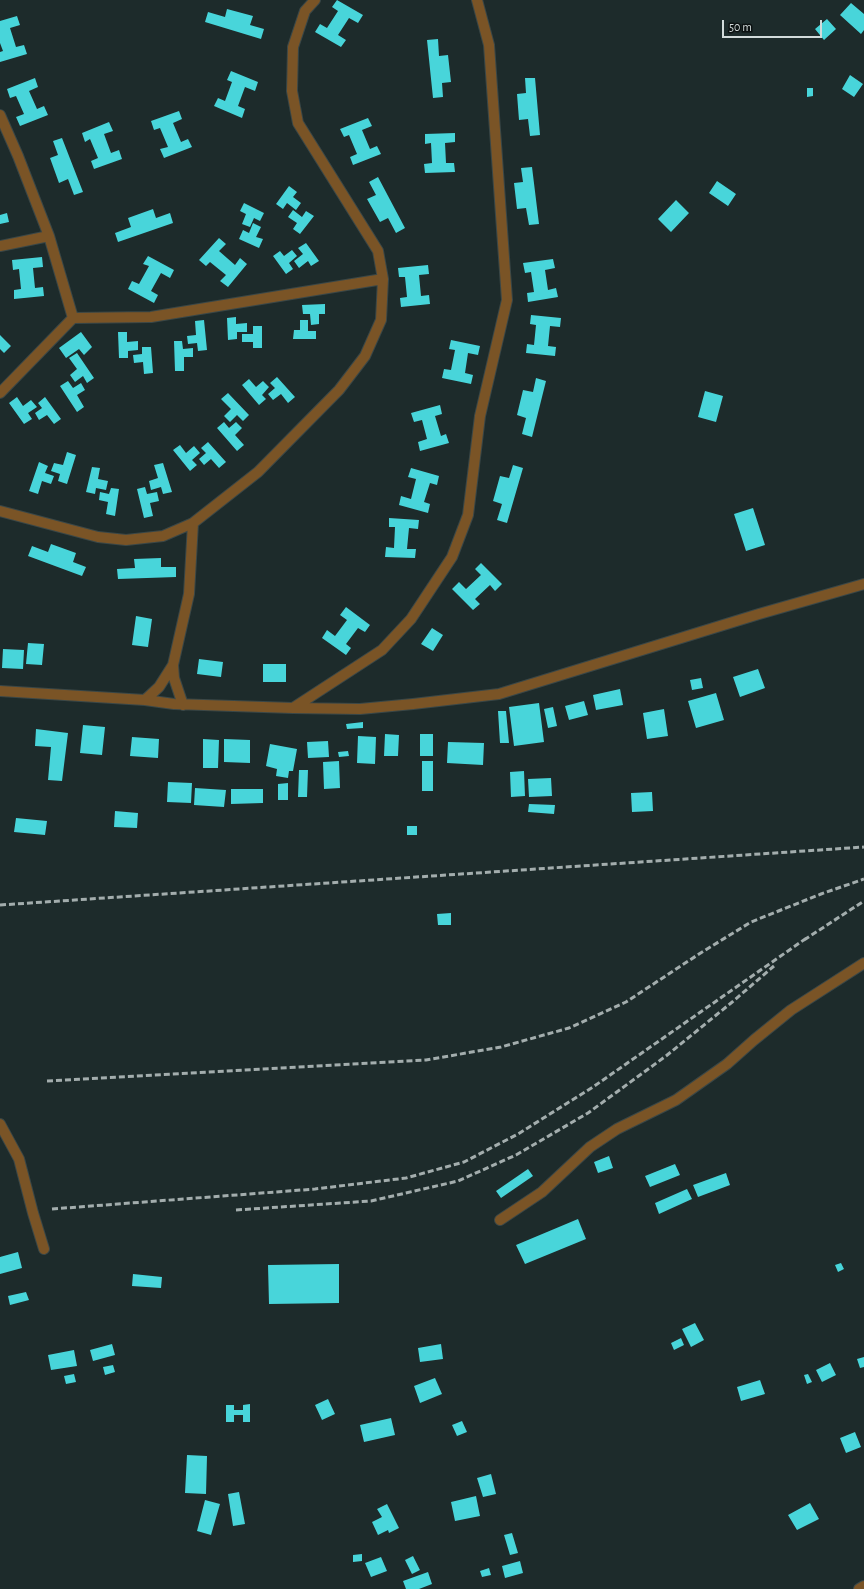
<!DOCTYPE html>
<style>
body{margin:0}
#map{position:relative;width:864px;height:1589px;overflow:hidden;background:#1d2b2b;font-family:"Alegreya Sans",sans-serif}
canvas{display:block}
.scale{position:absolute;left:722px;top:20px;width:100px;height:18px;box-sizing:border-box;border:2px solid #d2dbdb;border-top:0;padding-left:5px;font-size:12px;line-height:14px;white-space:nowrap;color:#d2dbdb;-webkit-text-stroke:3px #0c1212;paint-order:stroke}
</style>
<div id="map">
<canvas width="864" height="1589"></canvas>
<div class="scale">50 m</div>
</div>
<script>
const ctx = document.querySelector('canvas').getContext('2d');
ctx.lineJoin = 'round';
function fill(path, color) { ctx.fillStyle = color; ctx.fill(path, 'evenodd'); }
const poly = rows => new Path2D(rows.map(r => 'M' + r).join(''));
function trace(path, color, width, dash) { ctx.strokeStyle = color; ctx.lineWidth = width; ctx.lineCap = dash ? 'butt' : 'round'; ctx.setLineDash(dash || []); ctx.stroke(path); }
fill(poly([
 [337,0,363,15,358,23,349,18,338,35,346,40,341,47,315,32,320,24,327,28,338,11,332,7],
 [851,3,864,14,864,30,861,34,840,15],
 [227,9,253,16,250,25,264,29,261,39,205,22,208,12,225,17],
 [17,16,20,25,10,28,16,47,24,45,27,54,0,62,0,52,3,51,0,43,0,21],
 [827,19,836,29,824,40,815,29],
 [438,39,439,56,448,55,451,82,442,83,443,97,433,98,427,40],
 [231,71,258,82,255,91,245,87,238,106,245,109,242,118,214,106,218,98,225,101,232,82,227,80],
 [850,75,863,84,854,97,842,89],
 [35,78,38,87,29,91,37,109,44,106,48,115,20,126,16,117,24,114,16,96,10,98,7,89],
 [525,78,535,78,540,135,530,136,528,119,519,120,517,94,526,93],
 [807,88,813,88,813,96,807,97],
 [179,111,182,119,173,123,181,142,188,139,192,147,164,158,160,149,168,147,160,128,154,130,151,121],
 [368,118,372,126,362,130,370,149,377,146,381,154,353,165,350,157,357,154,349,135,344,137,340,129],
 [109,122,113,131,104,134,111,153,119,150,122,159,94,169,91,161,98,158,90,139,85,142,82,133],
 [455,133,455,142,445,143,446,163,454,163,455,172,425,173,424,164,432,163,431,143,425,144,425,134],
 [62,138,83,192,74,195,68,179,59,183,50,158,58,155,53,141],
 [532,167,539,224,529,225,526,208,517,209,514,183,523,182,521,168],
 [378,177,405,228,396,233,388,218,380,222,367,199,376,195,369,182],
 [717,181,736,194,728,206,709,193],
 [289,186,297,192,293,197,301,203,296,210,287,203,283,209,276,204],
 [676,200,689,213,671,232,658,219],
 [244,203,264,213,260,221,254,218,250,227,242,224,246,214,240,211],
 [153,209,156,218,170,213,173,223,118,242,115,233,131,227,128,218],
 [293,210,302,217,306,211,314,216,300,234,293,229,297,223,288,217],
 [7,213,9,222,0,224,0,215],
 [253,223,261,227,256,237,263,239,259,248,239,239,243,230,249,233],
 [219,238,226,244,219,251,235,265,240,258,247,264,228,287,220,281,226,275,210,262,206,266,199,260],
 [306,243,319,261,311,266,308,261,299,268,294,261,303,254,298,248],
 [292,250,297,256,289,263,293,269,286,274,273,256,280,251,284,256],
 [148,256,174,270,170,278,161,273,151,291,158,295,154,303,128,289,132,281,139,284,149,266,143,264],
 [42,257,43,267,33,268,35,288,43,287,44,296,14,299,14,290,21,289,19,269,13,270,12,260],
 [553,259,555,268,545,270,548,290,556,288,558,297,528,302,527,293,534,292,531,272,525,273,523,263],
 [428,265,429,274,419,275,421,296,429,295,430,304,401,307,400,298,407,297,405,277,399,277,398,268],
 [325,304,325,314,319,314,319,324,311,325,310,314,303,314,302,305],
 [531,315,561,318,560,327,550,326,548,346,556,347,555,356,526,353,527,344,534,345,536,325,530,324],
 [236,317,236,324,247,323,247,332,237,332,237,339,228,340,227,318],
 [204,320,207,350,198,351,197,343,188,344,187,336,196,335,195,321],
 [300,320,308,320,308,331,316,331,316,339,293,339,294,330,300,330],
 [253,326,262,326,262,348,253,348,253,342,242,342,242,334,253,334],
 [81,332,92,347,84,355,79,349,66,358,59,348],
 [118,332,127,332,127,342,138,341,138,350,128,351,128,358,119,358],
 [0,335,11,346,4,353,0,349],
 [451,340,480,346,478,355,468,353,465,373,473,375,471,384,442,378,444,369,451,370,455,350,449,349],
 [174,341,182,341,183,349,193,348,193,357,184,357,184,371,175,371],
 [142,347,151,347,153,373,144,374,143,362,134,363,133,355,142,354],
 [77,353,94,378,87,383,83,376,75,382,70,375,77,369,69,358],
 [277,377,295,397,288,403,281,394,273,400,268,394,275,388,270,383],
 [536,378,546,381,532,437,522,434,526,418,517,415,523,390,533,392],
 [249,379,256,387,263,381,269,387,262,395,266,399,259,405,242,385],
 [68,381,73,388,81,383,85,390,77,395,84,407,77,412,60,386],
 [705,391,723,396,716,422,698,417],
 [228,393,249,415,243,421,237,415,230,422,224,416,231,409,221,399],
 [17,397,23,406,31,400,37,407,28,413,32,419,24,424,9,403],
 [45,397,61,419,54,424,47,415,39,420,35,413,42,408,38,403],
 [440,405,442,414,435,416,441,436,446,434,449,443,420,451,418,442,427,439,422,420,414,422,411,413],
 [224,422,229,428,236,422,242,428,235,435,244,445,237,451,217,428],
 [208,442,226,462,219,468,211,459,204,465,199,459,206,453,201,448],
 [180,445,186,453,194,446,200,453,192,460,197,465,190,471,173,450],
 [67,452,76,455,67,484,58,481,60,474,51,471,54,463,63,465],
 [39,462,48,466,45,473,54,476,51,484,42,481,38,494,29,491],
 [163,463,172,492,163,494,161,487,151,490,149,481,158,478,154,465],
 [513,465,523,468,507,523,497,520,502,504,493,501,500,476,509,478],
 [92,467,100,468,98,479,108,481,106,490,96,488,95,494,86,492],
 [411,468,439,476,437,485,430,483,424,502,430,504,428,513,399,505,401,496,411,499,416,479,408,477],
 [145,487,147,494,157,492,159,501,150,503,153,516,144,518,137,489],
 [111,488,119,489,115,516,106,514,108,502,99,500,100,492,109,494],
 [753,508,765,545,746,551,734,514],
 [389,518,419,520,418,529,409,528,407,549,416,549,415,558,385,557,386,547,394,548,395,527,389,527],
 [51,544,76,553,73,562,86,567,82,576,28,556,32,546,48,552],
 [161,558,161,567,176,567,176,577,118,579,117,569,135,568,134,559],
 [481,563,502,584,495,591,490,585,475,599,480,604,473,610,452,589,459,582,466,589,481,575,475,569],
 [346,607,370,625,365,632,358,628,346,644,351,648,346,655,322,638,327,630,335,636,347,620,340,615],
 [136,616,152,619,148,647,132,645],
 [432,628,443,635,433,651,421,644],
 [28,643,44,644,42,665,26,664],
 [3,649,24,650,23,669,2,668],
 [199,659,223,662,221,677,197,674],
 [263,664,286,664,286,682,263,682],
 [758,669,765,688,740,697,733,677],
 [701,678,703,688,692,690,690,680],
 [620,689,623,705,596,710,593,695],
 [716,693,724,720,696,728,688,701],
 [584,701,588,715,569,720,565,706],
 [539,703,544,742,514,746,509,707],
 [553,707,557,726,548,728,544,709],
 [664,709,668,736,647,739,643,713],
 [498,711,506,711,509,743,500,743],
 [363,722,363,728,347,729,346,724],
 [83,725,105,727,102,755,80,753],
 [36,729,68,733,62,781,48,780,51,747,35,746],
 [385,734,399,735,398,756,384,756],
 [420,734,433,734,433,756,420,756],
 [358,736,376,737,375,764,357,763],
 [132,737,159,739,158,758,130,756],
 [203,739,219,740,218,768,203,768],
 [224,739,250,740,250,763,224,762],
 [328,741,329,757,308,758,307,742],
 [448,742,484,743,483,765,447,763],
 [270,744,297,749,293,771,289,771,288,778,276,776,277,769,266,766],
 [348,751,349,756,339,757,338,752],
 [339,761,340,788,324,789,323,762],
 [422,761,433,761,433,791,422,791],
 [299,770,308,770,307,797,298,797],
 [524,771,525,796,511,797,510,772],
 [551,778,552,796,529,797,528,779],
 [168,782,192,783,191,803,167,802],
 [288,783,288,800,278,800,278,784],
 [195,788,226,790,224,807,194,805],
 [231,789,263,789,263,803,231,804],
 [652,792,653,811,632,812,631,793],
 [529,804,555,805,554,814,528,812],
 [115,811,138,813,137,828,114,827],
 [16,818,47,821,45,835,14,832],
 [407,826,417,826,417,835,407,835],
 [451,913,451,925,438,925,437,914],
 [609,1156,613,1168,598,1173,594,1162],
 [675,1164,680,1175,650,1187,645,1176],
 [528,1169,533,1176,501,1198,496,1191],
 [726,1173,730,1185,698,1197,693,1185],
 [687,1189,692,1199,659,1214,655,1203],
 [578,1219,586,1239,525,1264,516,1245],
 [18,1252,22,1268,0,1274,0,1257],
 [841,1263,844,1269,838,1272,835,1265],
 [339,1264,339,1303,269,1304,268,1265],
 [133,1274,162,1277,161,1288,132,1286],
 [26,1292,29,1300,10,1305,8,1296],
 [695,1323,704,1340,691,1347,682,1329],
 [681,1338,684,1345,674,1350,671,1343],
 [112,1344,115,1355,93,1361,90,1350],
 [441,1344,443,1359,420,1362,418,1348],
 [74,1350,77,1366,51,1370,48,1355],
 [864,1357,864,1367,860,1368,857,1359],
 [830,1363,836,1375,822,1382,816,1370],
 [113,1365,115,1372,105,1375,103,1367],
 [74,1374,76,1382,66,1384,64,1376],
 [808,1374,812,1382,807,1384,804,1375],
 [435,1378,442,1394,420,1403,414,1386],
 [760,1380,765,1394,741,1401,737,1387],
 [328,1399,335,1414,322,1420,315,1405],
 [250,1404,250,1422,243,1422,243,1415,234,1415,234,1422,226,1422,226,1405,234,1405,234,1410,243,1410,243,1405],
 [391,1418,395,1435,364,1442,360,1425],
 [462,1421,467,1432,457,1436,452,1425],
 [855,1432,861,1447,846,1453,840,1438],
 [187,1455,207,1456,206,1494,185,1493],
 [491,1474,496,1494,483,1497,477,1478],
 [239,1492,245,1524,233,1526,228,1494],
 [476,1496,480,1516,455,1521,451,1502],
 [205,1500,220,1504,211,1535,197,1531],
 [810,1503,819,1519,797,1530,788,1515],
 [387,1504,399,1528,389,1533,388,1530,378,1535,372,1522,382,1517,377,1509],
 [512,1533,518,1553,510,1555,504,1535],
 [362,1554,362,1561,353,1562,353,1555],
 [413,1556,420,1570,412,1574,405,1560],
 [381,1557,387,1571,371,1577,365,1563],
 [520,1561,523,1573,505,1578,502,1566],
 [489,1568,491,1575,482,1577,480,1571],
 [428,1572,432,1584,419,1589,406,1589,403,1581]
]), '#48d5da');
const minor = poly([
 [0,115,18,156,49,236,73,318],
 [0,246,49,236],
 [0,393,73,318,151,317,383,279],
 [0,511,98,537,126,540,163,536,193,523,258,472,339,390,365,356,381,320,383,279,378,251,298,123,292,91,293,47,305,11,315,0],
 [173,665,174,678,183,705],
 [0,691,145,700,174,704,293,708,360,709,413,704,499,694,759,614,864,584],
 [145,700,159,687,173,665,189,594,193,523],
 [293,708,382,650,411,619,452,557,468,515,480,416,507,300,489,45,477,0],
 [0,1124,19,1159,33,1213,44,1249],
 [500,1220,542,1192,590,1147,617,1129,676,1100,727,1064,754,1040,791,1010,864,963],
 [859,1589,864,1586]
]);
trace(minor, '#3a4747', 12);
trace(minor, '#7a5426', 10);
trace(poly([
 [0,905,864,847],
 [804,940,864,901],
 [47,1081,426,1060,501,1047,569,1028,626,1002,699,954,751,922,821,894,864,879],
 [52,1209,315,1189,406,1178,464,1162,518,1134,593,1087,808,937],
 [236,1210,371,1201,458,1181,516,1155,588,1113,666,1056,731,1003,774,966]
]), '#a3adad', 3, [6, 3]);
</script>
